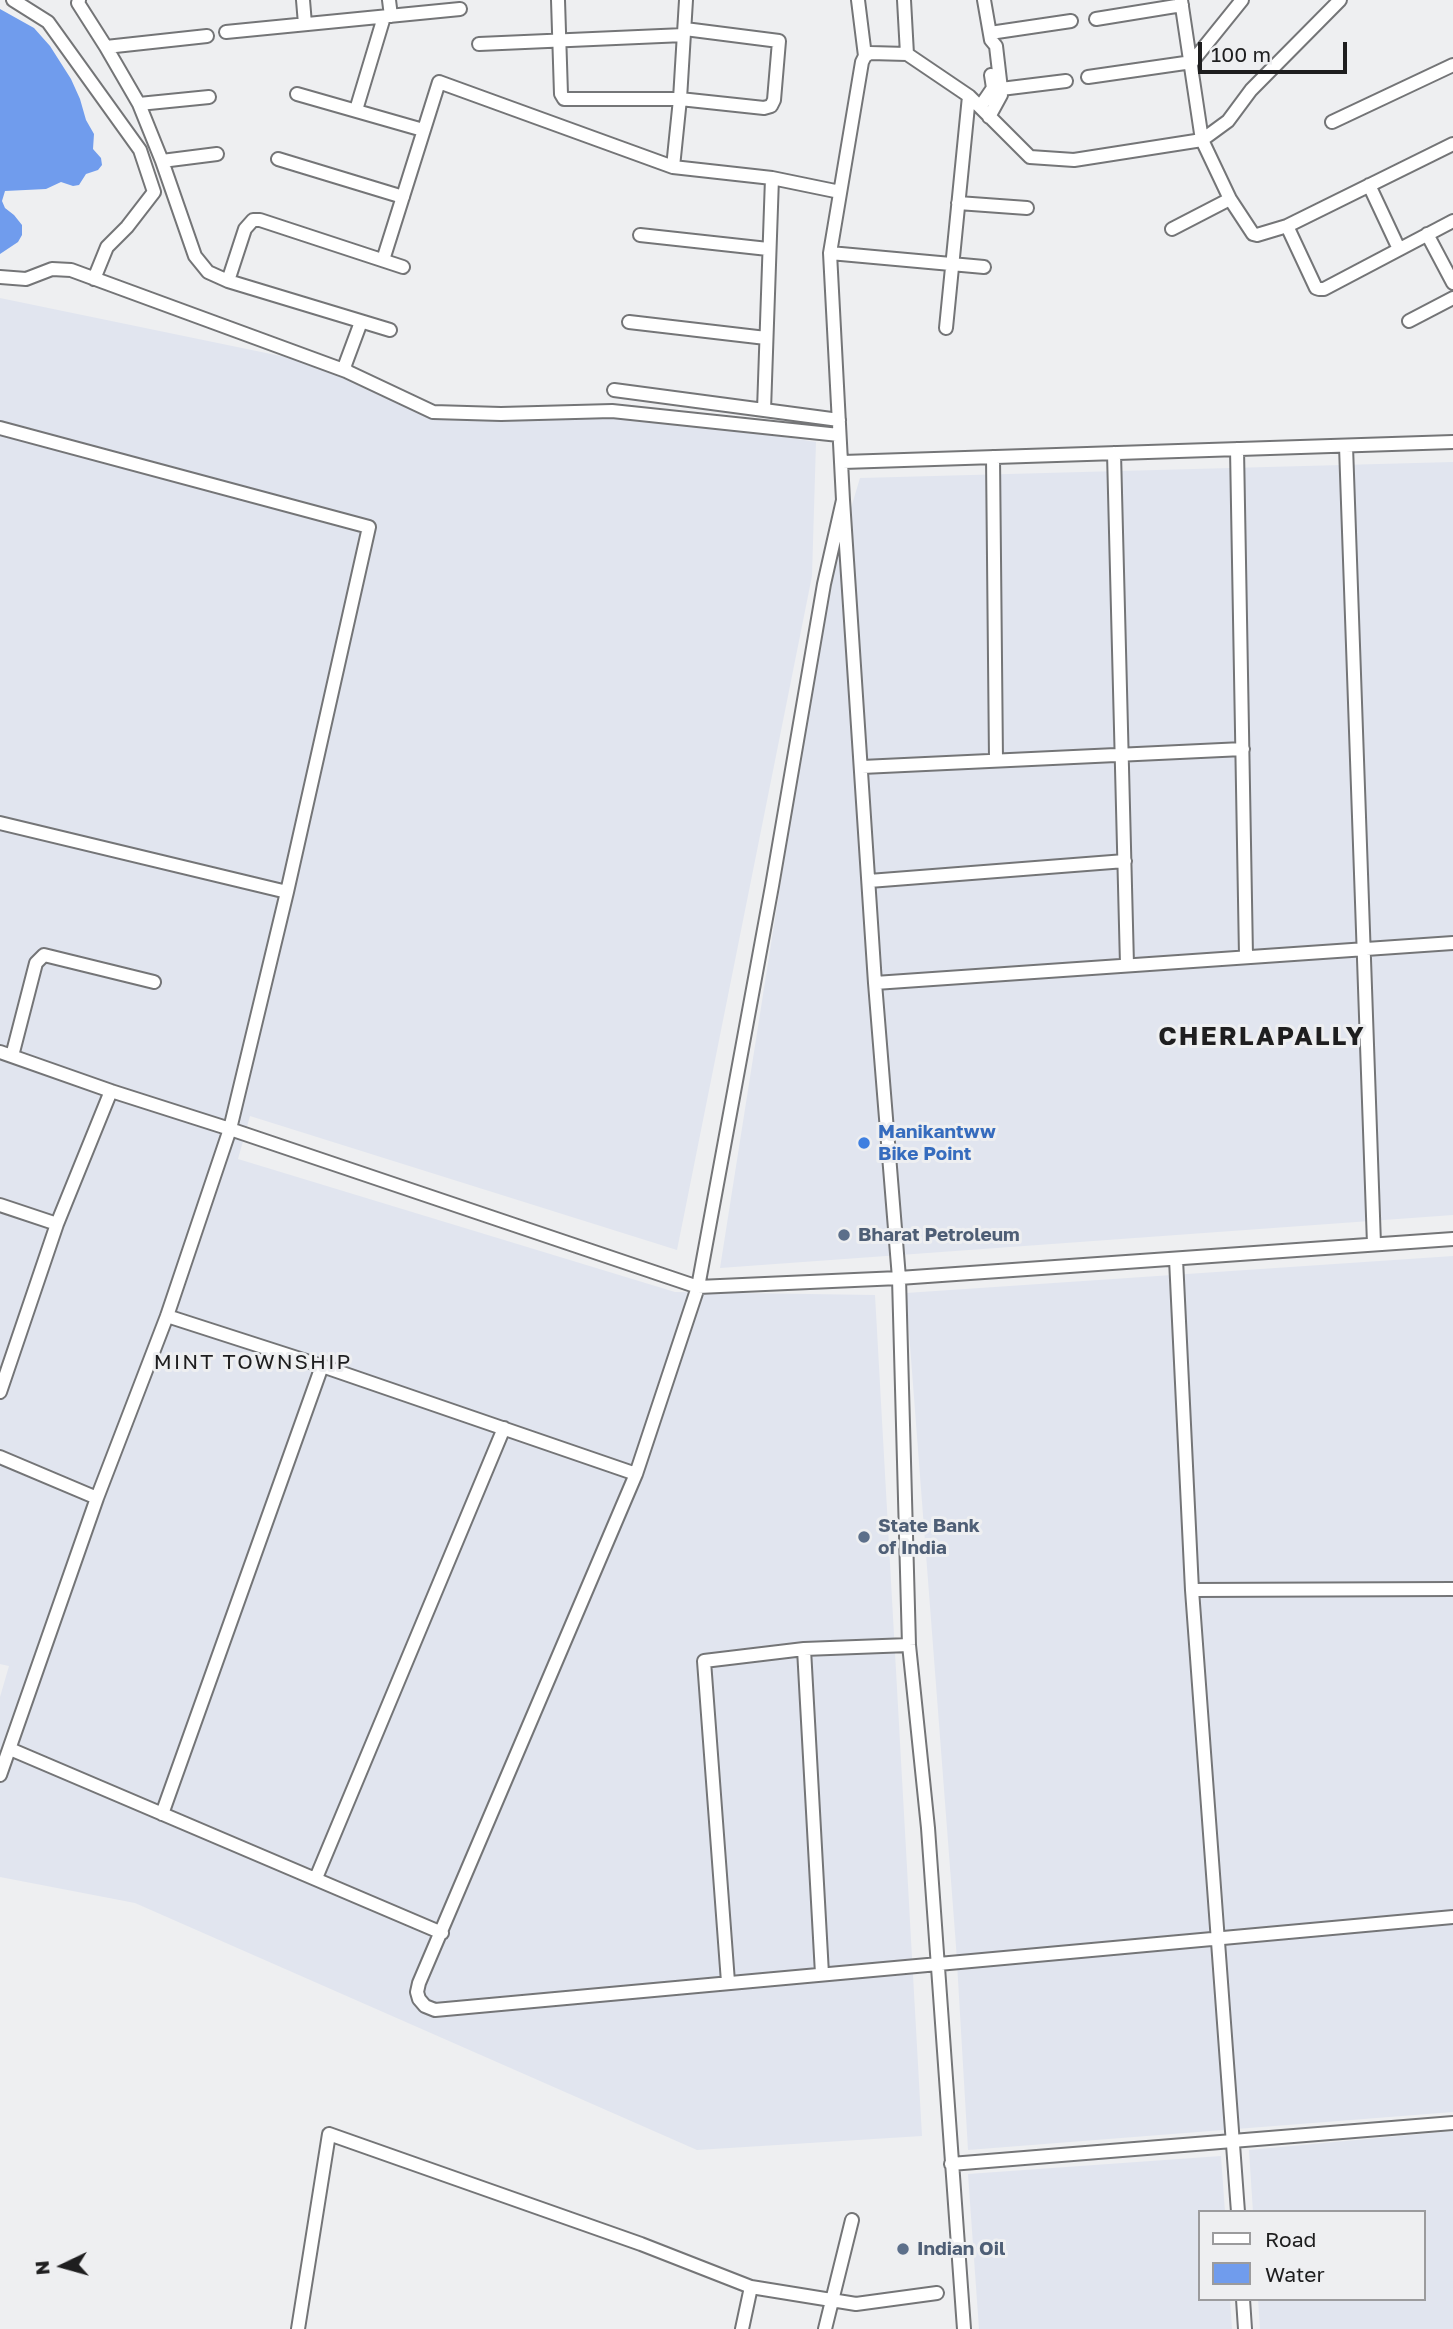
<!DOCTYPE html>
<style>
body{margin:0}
#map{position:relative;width:1453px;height:2329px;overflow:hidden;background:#eeeff1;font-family:"Golos Text",sans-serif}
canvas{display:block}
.legend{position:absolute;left:1198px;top:2210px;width:228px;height:91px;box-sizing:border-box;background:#eeeff1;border:2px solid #9b9b9d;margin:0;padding:9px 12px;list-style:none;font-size:21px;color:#1e1e1f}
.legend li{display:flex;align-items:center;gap:14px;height:35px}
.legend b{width:35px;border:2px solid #9b9b9d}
.north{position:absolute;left:28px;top:2231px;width:70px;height:70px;-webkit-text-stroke:5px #eeeff1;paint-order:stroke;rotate:265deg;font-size:19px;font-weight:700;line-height:28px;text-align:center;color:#1e1e1f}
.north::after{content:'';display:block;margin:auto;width:24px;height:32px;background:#1e1e1f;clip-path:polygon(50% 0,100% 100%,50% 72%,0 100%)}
.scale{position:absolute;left:1198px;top:42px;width:149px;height:32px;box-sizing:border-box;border:4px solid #1e1e1f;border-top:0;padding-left:9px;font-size:21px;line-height:24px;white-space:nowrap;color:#1e1e1f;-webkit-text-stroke:5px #eeeff1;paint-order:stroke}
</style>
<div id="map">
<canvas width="1453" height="2329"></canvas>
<ul class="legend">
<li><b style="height:9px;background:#fff"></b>Road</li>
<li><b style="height:19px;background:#709ced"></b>Water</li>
</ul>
<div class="north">N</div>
<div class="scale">100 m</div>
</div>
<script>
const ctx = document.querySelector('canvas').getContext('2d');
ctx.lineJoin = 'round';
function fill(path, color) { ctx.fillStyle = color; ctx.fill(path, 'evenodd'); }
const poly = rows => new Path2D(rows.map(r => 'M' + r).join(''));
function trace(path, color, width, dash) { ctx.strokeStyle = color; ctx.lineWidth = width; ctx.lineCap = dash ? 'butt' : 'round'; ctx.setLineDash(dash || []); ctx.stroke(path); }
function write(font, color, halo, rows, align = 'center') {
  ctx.font = font + ' "Golos Text",sans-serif'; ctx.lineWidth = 6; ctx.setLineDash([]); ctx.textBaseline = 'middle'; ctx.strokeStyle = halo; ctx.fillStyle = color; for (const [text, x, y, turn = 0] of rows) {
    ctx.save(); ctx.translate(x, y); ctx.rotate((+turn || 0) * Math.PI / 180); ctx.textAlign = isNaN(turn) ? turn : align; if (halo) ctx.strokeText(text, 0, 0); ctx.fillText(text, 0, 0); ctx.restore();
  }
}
fill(poly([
 [0,298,329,366,433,414,589,406,816,442,812,576,677,1250,250,1116,238,1159,675,1292,875,1295,922,2136,697,2150,135,1903,0,1877,0,1697,9,1666,0,1664],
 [1453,462,1453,1215,720,1268,827,588,860,478],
 [1453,1256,1453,2112,968,2150,956,1946,906,1293],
 [1453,2131,1453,2329,1260,2329,1258,2299,1423,2299,1423,2212,1253,2212,1249,2150],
 [1221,2156,1225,2212,1199,2212,1199,2299,1230,2299,1232,2329,979,2329,968,2174]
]), '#e1e5ef');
fill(poly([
 [0,9,34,28,50,46,71,79,80,99,86,120,94,134,93,149,101,158,102,165,98,170,86,174,79,185,73,186,61,182,46,189,5,191,2,201,5,208,14,215,22,225,22,235,18,242,0,254]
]), '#709ced');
const minor = poly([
 [13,0,48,22,140,150,154,192,127,227,107,247,94,279],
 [79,0,78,3,106,47,139,104,162,161,195,256,208,272,228,281,390,330],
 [303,0,305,24],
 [389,0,391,16],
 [558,0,561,94,564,99,680,99,764,108,771,106,774,100,779,41,685,29],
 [858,0,865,56,862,62,830,253,843,500,875,983,899,1278,909,1645,928,1828,964,2329],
 [904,0,907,54],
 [984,0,991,40,996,46,1001,89,1001,95,989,117],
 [1181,0,1202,140,1230,199,1253,234,1257,235,1287,226,1453,144],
 [1096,19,1182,5],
 [226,32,460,9],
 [990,33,1071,21],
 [479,44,684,35],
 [106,47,207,36],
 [865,56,870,53,907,54,969,96,1030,157,1074,160,1202,140,1228,121,1251,90,1340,0],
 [1088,77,1192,62,1242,0],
 [1001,89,1066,81],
 [297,94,423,130],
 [139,104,209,97],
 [980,107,993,88,991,75],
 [356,110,384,17],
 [1332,122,1453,65],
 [278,159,403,197],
 [162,161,217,154],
 [673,167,680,99,686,0],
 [1369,185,1399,249],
 [958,203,1027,208],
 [1287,226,1316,288,1319,289,1324,289,1453,221],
 [1172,229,1230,199],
 [1427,234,1453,283],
 [640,235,768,249],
 [830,253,984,267],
 [383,260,439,82,673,167,772,178,840,192],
 [0,277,26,279,52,269,71,270,346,371],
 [228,281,245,229,253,220,260,220,403,267],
 [1409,321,1453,298],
 [361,322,345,365,346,371,433,412,501,414,612,411,839,435],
 [629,322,766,338],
 [946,328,969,96],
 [614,390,839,420],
 [764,410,772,178],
 [0,428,369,527,287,892,230,1129,167,1316,97,1498,0,1775],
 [1346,446,1374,1244],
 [1237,449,1246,956],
 [1114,453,1127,965],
 [993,457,996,760],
 [843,462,1453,442],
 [843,500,824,584,772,886,698,1287,636,1474,419,1983,417,1992,419,1999,425,2006,435,2010,1453,1917],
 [862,767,1243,749],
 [0,823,287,892],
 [869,881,1125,861],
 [875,983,1453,943],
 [0,1052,111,1091,230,1129,698,1287,899,1278,1453,1239],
 [12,1056,36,963,44,955,154,982],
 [0,1205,57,1224],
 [1176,1259,1192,1590,1238,2212],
 [167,1316,322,1366,636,1474],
 [0,1392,57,1224,111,1091],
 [0,1457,97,1498],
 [1192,1590,1453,1589],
 [804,1649,822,1974],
 [10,1749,442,1933],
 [162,1814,322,1366],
 [316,1878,504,1428],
 [728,1982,704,1661,804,1649,909,1645],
 [951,2164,1453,2123],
 [751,2287,856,2304,937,2293],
 [1243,2299,1245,2329],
 [298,2329,329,2134,641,2244,751,2287,742,2329],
 [825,2329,852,2220]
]);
trace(minor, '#747577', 16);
trace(minor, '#fff', 12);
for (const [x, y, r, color] of [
 [864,1143,7,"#3f7fe0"],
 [844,1235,7,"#5c6f8a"],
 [864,1537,7,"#5c6f8a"],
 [903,2249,7,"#5c6f8a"]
]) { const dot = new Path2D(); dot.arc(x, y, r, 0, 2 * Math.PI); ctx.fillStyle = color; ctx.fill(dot); trace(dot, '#eeeff1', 2.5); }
write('bold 19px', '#366cbe', '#eeeff1', [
 ["Manikantww",878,1132],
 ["Bike Point",878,1154]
], 'left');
write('bold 19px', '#4e5e75', '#eeeff1', [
 ["Bharat Petroleum",858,1235],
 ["State Bank",878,1526],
 ["of India",878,1548],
 ["Indian Oil",917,2249]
], 'left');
ctx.letterSpacing = '2px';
write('21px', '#1e1e1f', '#eeeff1', [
 ["MINT TOWNSHIP",253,1362]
]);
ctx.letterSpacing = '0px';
ctx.letterSpacing = '2px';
write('bold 26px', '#1e1e1f', '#eeeff1', [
 ["CHERLAPALLY",1262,1037]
]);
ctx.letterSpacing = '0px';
</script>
